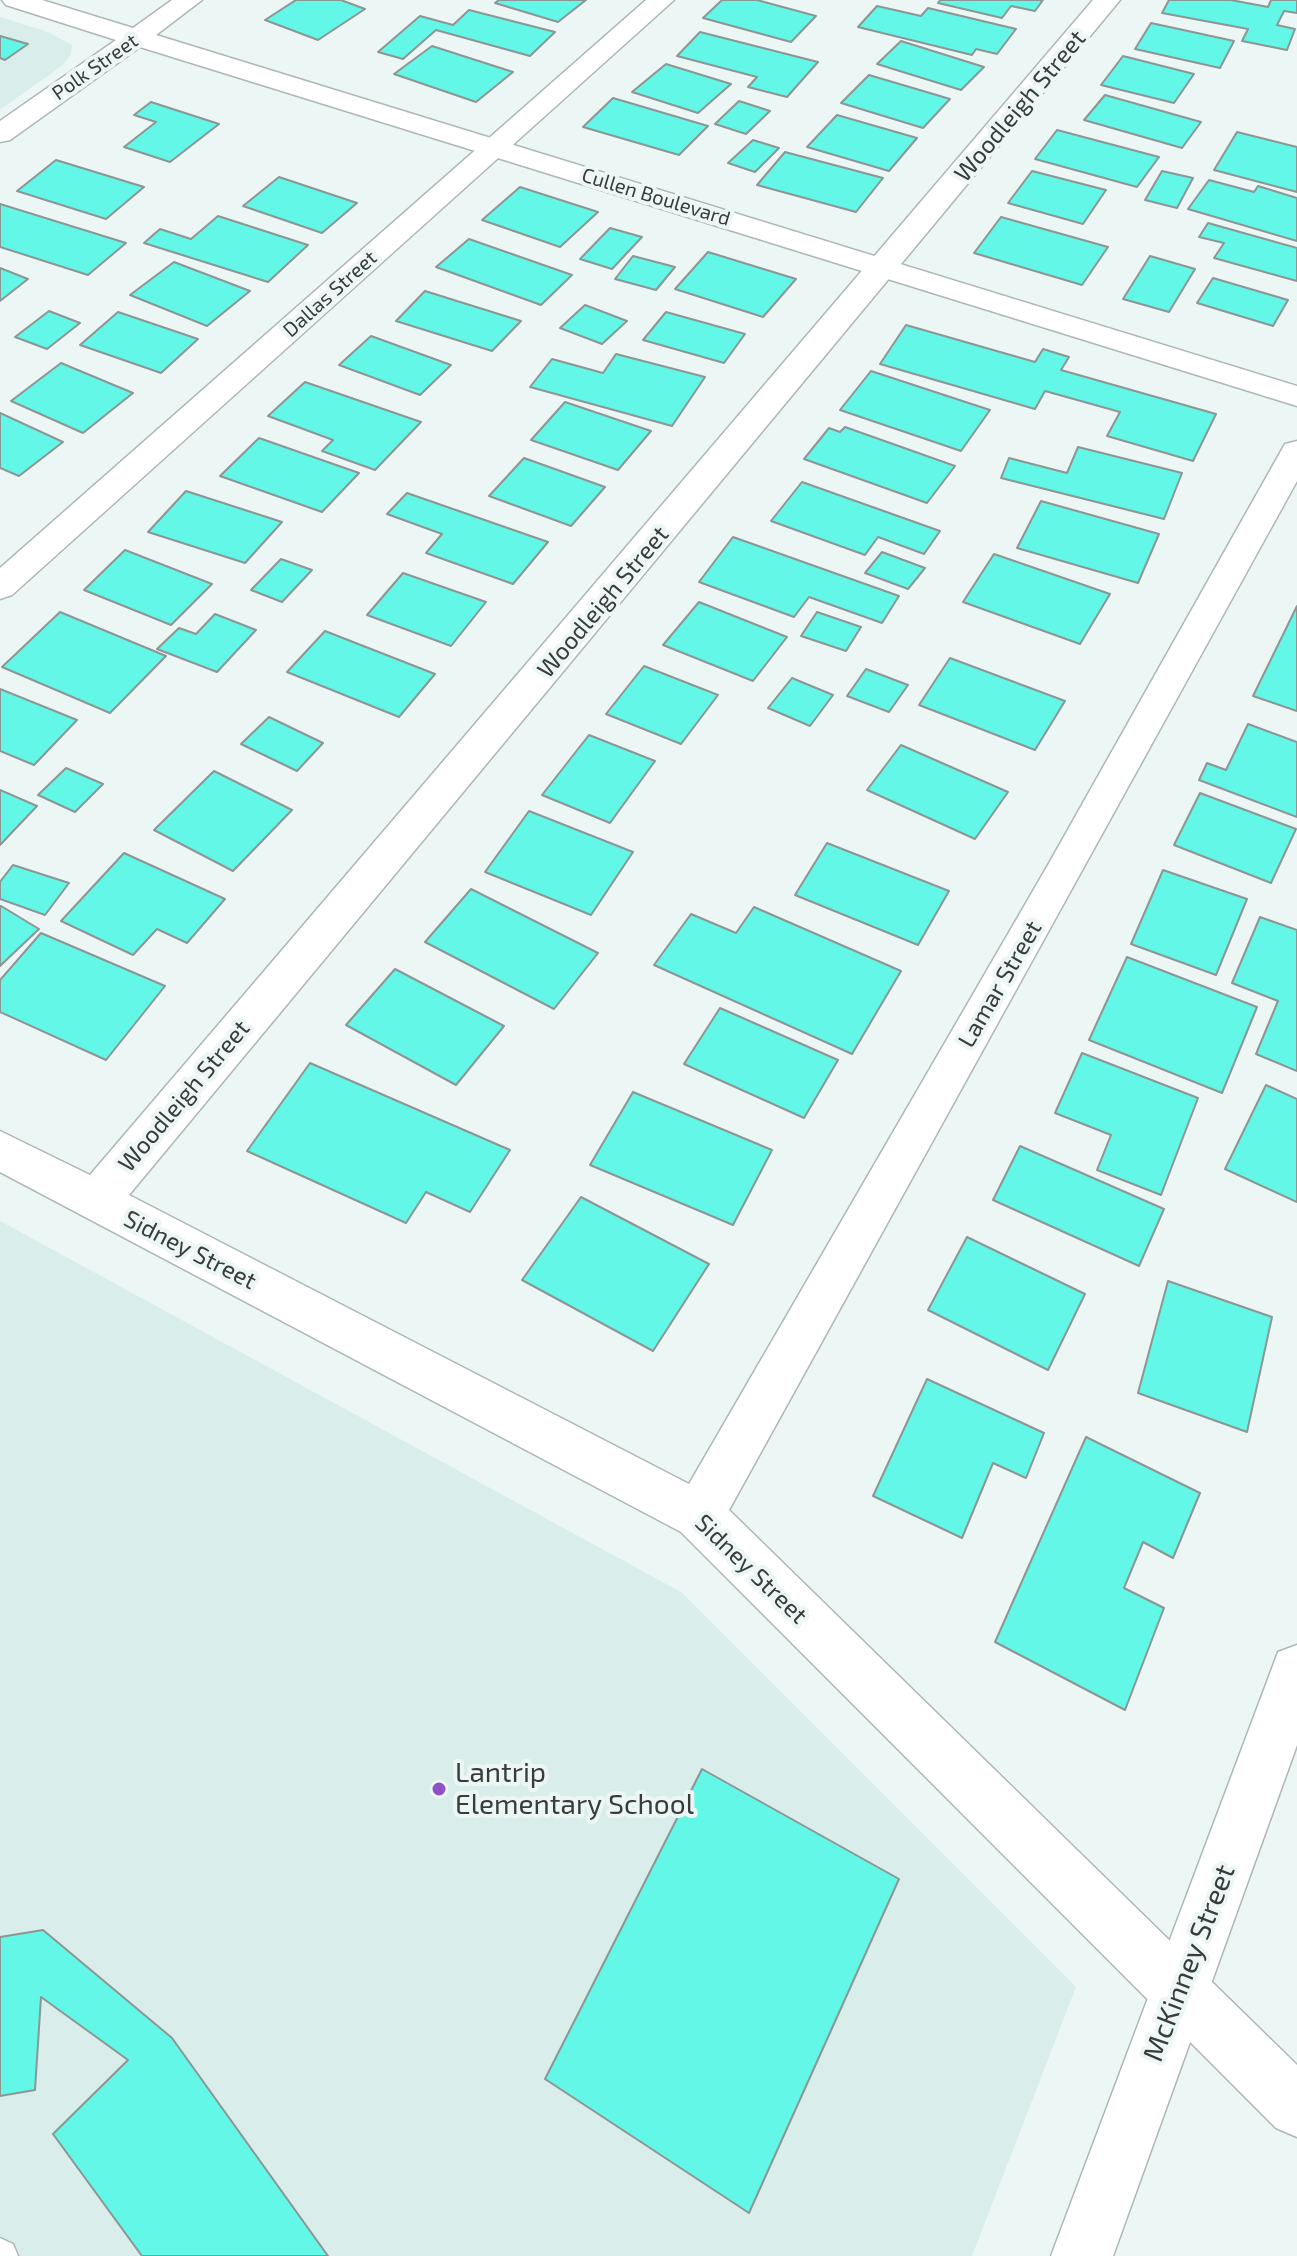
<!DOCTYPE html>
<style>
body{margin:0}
canvas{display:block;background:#ecf7f5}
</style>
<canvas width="1297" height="2256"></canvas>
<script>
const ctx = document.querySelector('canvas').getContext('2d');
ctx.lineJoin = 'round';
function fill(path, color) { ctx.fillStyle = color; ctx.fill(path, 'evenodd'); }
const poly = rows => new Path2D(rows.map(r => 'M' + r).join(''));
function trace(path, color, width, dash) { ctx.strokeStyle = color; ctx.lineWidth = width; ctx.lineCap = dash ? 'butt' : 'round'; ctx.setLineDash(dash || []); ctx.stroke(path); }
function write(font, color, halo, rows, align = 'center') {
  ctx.font = font + ' "Exo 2",sans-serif'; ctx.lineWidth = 8; ctx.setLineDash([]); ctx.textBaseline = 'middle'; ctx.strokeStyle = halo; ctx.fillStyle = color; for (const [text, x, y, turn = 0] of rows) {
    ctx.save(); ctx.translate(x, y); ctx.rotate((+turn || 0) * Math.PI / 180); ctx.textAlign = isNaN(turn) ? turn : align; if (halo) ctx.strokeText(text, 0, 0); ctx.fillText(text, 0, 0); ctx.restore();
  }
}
fill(poly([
 [0,17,48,32,72,45,71,55,63,65,0,110],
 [0,1221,681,1592,1076,1987,972,2256,0,2256]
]), '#d9edea');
const building = poly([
 [296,0,341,0,365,9,318,40,265,20,296,0],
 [499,0,586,0,558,22,495,3,499,0],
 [722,0,757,0,816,16,791,42,703,18,722,0],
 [940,0,1043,0,1035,11,1011,6,1002,18,938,3,940,0],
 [1169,0,1231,0,1268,7,1271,0,1297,0,1297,13,1284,11,1277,25,1295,29,1287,50,1242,41,1248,29,1162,13,1169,0],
 [877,6,921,16,928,8,1016,29,997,54,976,49,972,55,858,27,877,6],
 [469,10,555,32,530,56,436,30,403,59,378,52,420,16,453,25,469,10],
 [1151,23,1234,41,1220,68,1135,49,1151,23],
 [700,32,818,62,787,97,748,87,757,77,677,56,700,32],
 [0,36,28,44,5,60,0,58,0,36],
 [901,41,984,67,961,90,877,64,901,41],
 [432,46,513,72,476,102,394,74,432,46],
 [1123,56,1194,74,1174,103,1101,85,1123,56],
 [666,64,731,84,698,113,632,92,666,64],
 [869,75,950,99,923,128,841,103,869,75],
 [1105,95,1201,122,1182,148,1084,120,1105,95],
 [613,98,708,126,679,155,583,127,613,98],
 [739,101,770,111,746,134,715,124,739,101],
 [151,102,219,124,170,162,124,147,156,122,134,115,151,102],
 [837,115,917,138,889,171,807,147,837,115],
 [1057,130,1159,157,1137,187,1035,159,1057,130],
 [1237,132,1297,147,1297,192,1214,170,1237,132],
 [753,140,779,148,755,172,728,163,753,140],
 [785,152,883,178,856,212,757,185,785,152],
 [56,160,144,187,106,219,17,191,56,160],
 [1032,171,1106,190,1083,224,1008,203,1032,171],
 [1162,171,1193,178,1177,208,1145,200,1162,171],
 [279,177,357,203,322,233,243,206,279,177],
 [1209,180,1254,192,1258,186,1297,198,1297,241,1188,209,1209,180],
 [520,187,598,212,560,247,482,220,520,187],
 [0,204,126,243,88,275,0,247,0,204],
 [218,216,308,245,268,282,144,243,160,229,191,239,218,216],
 [1001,217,1108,247,1082,285,974,253,1001,217],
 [1208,223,1297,248,1297,281,1214,258,1224,243,1199,237,1208,223],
 [610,228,642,237,612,269,580,259,610,228],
 [469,239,572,275,541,305,436,267,469,239],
 [708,252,796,279,763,317,675,289,708,252],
 [633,256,675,267,656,290,615,279,633,256],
 [1150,256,1195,269,1169,312,1123,299,1150,256],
 [174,262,250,291,207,326,130,295,174,262],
 [0,268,28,279,0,301,0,268],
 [1213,278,1288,300,1273,326,1197,303,1213,278],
 [425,291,521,321,492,351,396,321,425,291],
 [585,305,627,321,602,344,560,328,585,305],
 [49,311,80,323,47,349,15,337,49,311],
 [118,312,198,339,161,373,80,345,118,312],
 [666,312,745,334,724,363,643,340,666,312],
 [906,325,1035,362,1043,349,1069,357,1061,370,1216,414,1193,461,1107,436,1120,412,1045,391,1035,409,880,364,906,325],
 [371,336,451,365,420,395,339,365,371,336],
 [616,354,705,377,672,426,530,387,552,359,603,373,616,354],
 [61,363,133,393,83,433,11,401,61,363],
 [871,371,990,410,961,451,840,410,871,371],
 [305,382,421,422,375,470,322,451,333,440,268,416,305,382],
 [565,402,651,431,618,470,531,440,565,402],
 [0,413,63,442,19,476,0,468,0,413],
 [845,427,955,466,927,503,804,459,829,428,840,432,845,427],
 [259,438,359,473,322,512,220,476,259,438],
 [1078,447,1182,473,1164,519,1001,478,1009,458,1067,473,1078,447],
 [524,458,605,487,571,526,489,496,524,458],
 [802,482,940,531,924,554,878,537,865,555,771,521,802,482],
 [186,491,282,522,245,563,148,532,186,491],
 [407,493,548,542,513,584,426,553,442,534,387,514,407,493],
 [1041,501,1159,534,1138,583,1017,548,1041,501],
 [733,537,899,596,882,623,809,597,794,617,699,582,733,537],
 [125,550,212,584,171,625,84,590,125,550],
 [882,552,925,568,908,589,865,573,882,552],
 [994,554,1110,594,1080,644,963,602,994,554],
 [281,559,312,570,282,602,251,590,281,559],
 [403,573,486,602,451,646,367,615,403,573],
 [699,602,787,637,753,681,663,645,699,602],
 [1297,606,1297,711,1253,696,1297,606],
 [60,612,166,656,110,713,2,667,60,612],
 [817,612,861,627,846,651,801,636,817,612],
 [215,614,256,630,217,672,157,649,179,628,196,634,215,614],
 [325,631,435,674,399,717,287,672,325,631],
 [950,658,1065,701,1035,750,919,705,950,658],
 [644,666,718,695,681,744,606,714,644,666],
 [866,669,908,685,889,712,847,696,866,669],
 [792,678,833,695,810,726,768,708,792,678],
 [0,689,77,720,34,765,0,751,0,689],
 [269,717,323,743,297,771,241,744,269,717],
 [1248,724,1297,742,1297,817,1199,780,1207,763,1226,770,1248,724],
 [589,735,655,761,610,823,542,795,589,735],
 [901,745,1008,792,975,839,867,790,901,745],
 [66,768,103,784,75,812,38,795,66,768],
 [214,771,292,810,233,871,154,830,214,771],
 [0,790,37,806,0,845,0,790],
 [1200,793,1296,829,1271,883,1174,845,1200,793],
 [529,811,633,852,591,915,485,872,529,811],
 [827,843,949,891,918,945,795,895,827,843],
 [124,853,225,899,187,943,157,929,133,955,61,921,124,853],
 [13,865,69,883,45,915,0,899,0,882,13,865],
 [1163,870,1247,899,1216,975,1131,944,1163,870],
 [471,889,598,953,554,1009,425,942,471,889],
 [1,906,39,929,0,966,0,907,1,906],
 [754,907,901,971,852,1054,654,965,691,914,736,933,754,907],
 [1260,917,1297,930,1297,1071,1256,1054,1278,1001,1232,983,1260,917],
 [41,933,165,986,106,1060,0,1012,0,980,41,933],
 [1127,957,1257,1007,1222,1093,1089,1040,1127,957],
 [395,969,504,1026,456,1085,346,1025,395,969],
 [720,1008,838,1060,804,1118,684,1064,720,1008],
 [1082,1053,1198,1098,1161,1195,1097,1170,1111,1135,1055,1113,1082,1053],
 [310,1063,510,1150,470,1212,426,1192,406,1223,247,1151,310,1063],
 [1266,1085,1297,1099,1297,1202,1225,1169,1266,1085],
 [633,1092,772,1150,733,1225,590,1165,633,1092],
 [1020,1146,1164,1209,1139,1266,993,1200,1020,1146],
 [581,1197,709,1264,653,1351,522,1280,581,1197],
 [967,1237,1085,1294,1048,1370,928,1310,967,1237],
 [1168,1281,1272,1317,1247,1432,1138,1393,1168,1281],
 [927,1379,1044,1433,1026,1478,993,1463,962,1538,873,1496,927,1379],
 [1086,1437,1200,1493,1173,1558,1143,1542,1124,1588,1164,1608,1125,1710,995,1642,1086,1437],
 [702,1769,899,1879,749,2213,545,2079,702,1769],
 [43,1930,172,2038,328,2256,142,2256,53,2134,128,2060,41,1997,35,2090,0,2096,0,1937,43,1930]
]);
fill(building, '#63f7e8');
trace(building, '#8c9694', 2);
const lane = poly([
 [0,2238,13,2244,18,2256,0,2256,0,2238]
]);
const street = poly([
 [646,0,674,0,12,595,0,599,0,568,646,0],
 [1093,0,1120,0,129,1195,689,1484,1048,865,1281,451,1285,444,1297,441,1297,481,729,1510,1297,2065,1297,2137,1276,2128,681,1532,0,1172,0,1131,90,1175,1093,0]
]);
const secondary = poly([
 [2,0,42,0,133,28,172,0,202,0,156,35,1297,386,1297,406,140,47,10,140,0,142,0,121,116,40,6,5,2,0],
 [1297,1645,1297,1745,1113,2256,1051,2256,1271,1671,1278,1652,1297,1645]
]);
trace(lane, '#adb7b6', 3);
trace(street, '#adb7b6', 3);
trace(secondary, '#adb7b6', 3);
fill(lane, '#fff');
fill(street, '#fff');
fill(secondary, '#fff');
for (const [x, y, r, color] of [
 [439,1789,8,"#9150c6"]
]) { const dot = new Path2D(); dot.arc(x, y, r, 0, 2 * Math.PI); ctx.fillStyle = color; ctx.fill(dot); trace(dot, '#ecf7f5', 3); }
write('20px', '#383c3b', '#ecf7f5', [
 ["Polk Street",95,67,-35],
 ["Cullen Boulevard",656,197,17],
 ["Dallas Street",330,294,-42]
]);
write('24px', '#383c3b', '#ecf7f5', [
 ["Woodleigh Street",1020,106,-50],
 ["Woodleigh Street",603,602,-50],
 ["Lamar Street",1000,984,-60],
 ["Woodleigh Street",184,1096,-50],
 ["Sidney Street",190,1250,27],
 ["Sidney Street",751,1569,44]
]);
write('28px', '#383c3b', '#ecf7f5', [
 ["Lantrip",455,1773],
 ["Elementary School",455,1805]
], 'left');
write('28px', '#383c3b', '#ecf7f5', [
 ["McKinney Street",1189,1963,-69]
]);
</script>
